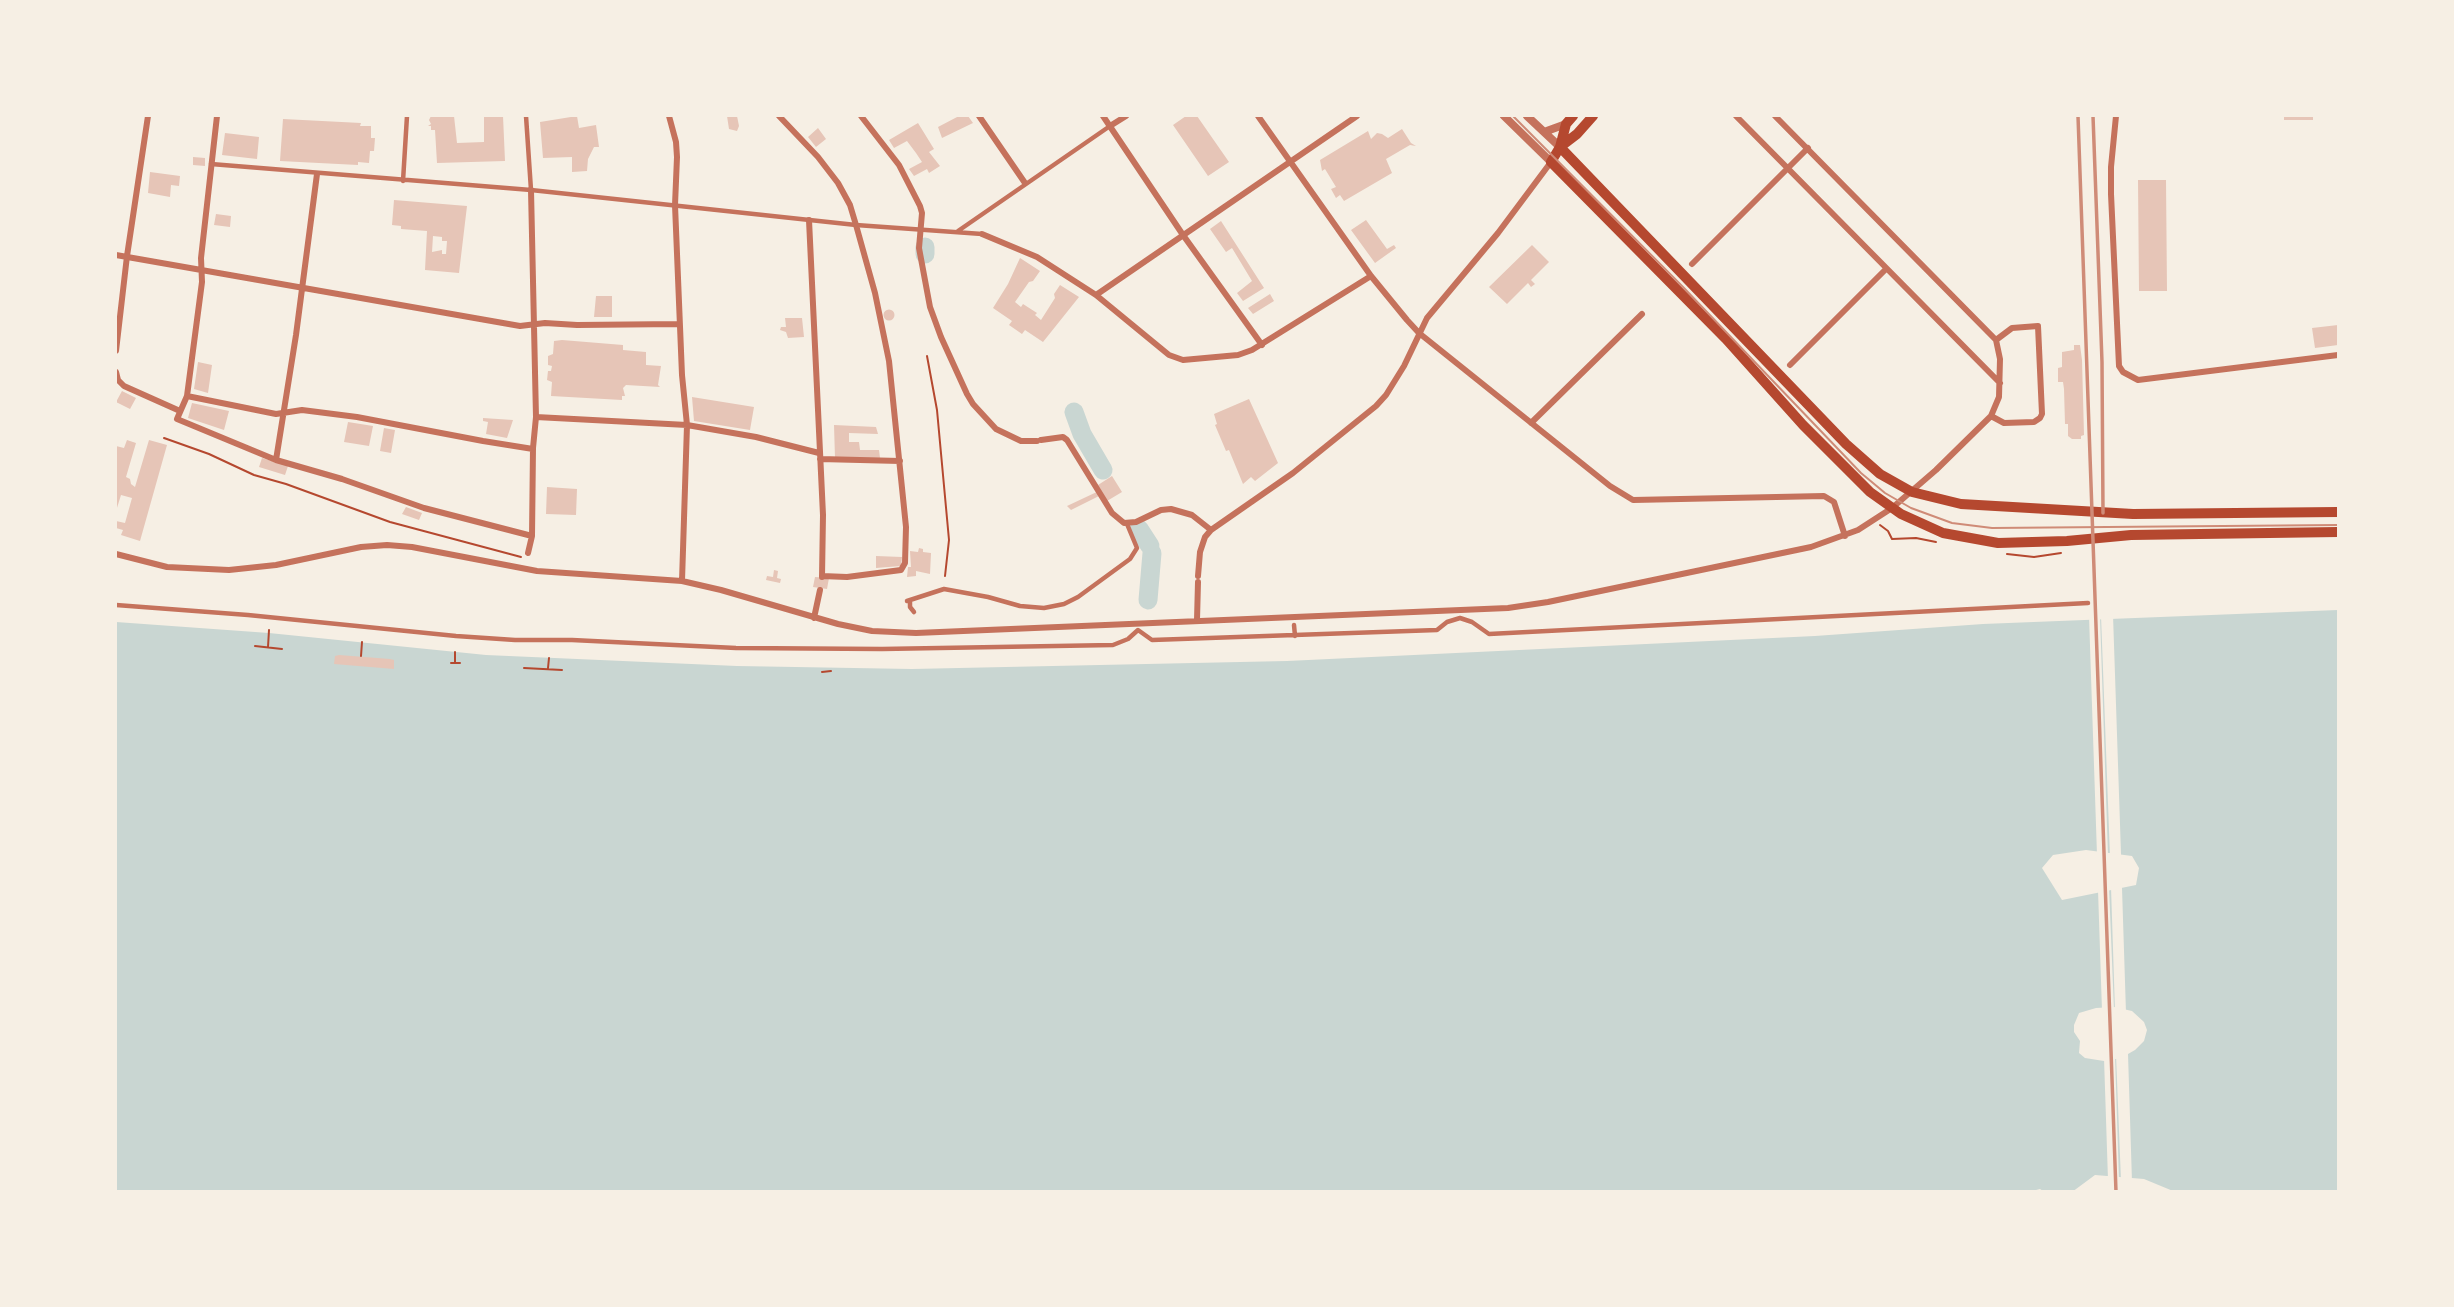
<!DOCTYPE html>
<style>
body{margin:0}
#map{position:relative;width:2454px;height:1307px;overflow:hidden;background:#f6efe4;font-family:Signika,sans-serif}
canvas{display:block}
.frame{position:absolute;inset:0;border:117px solid #f6efe4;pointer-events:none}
</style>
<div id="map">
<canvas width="2454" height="1307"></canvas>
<div class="frame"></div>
</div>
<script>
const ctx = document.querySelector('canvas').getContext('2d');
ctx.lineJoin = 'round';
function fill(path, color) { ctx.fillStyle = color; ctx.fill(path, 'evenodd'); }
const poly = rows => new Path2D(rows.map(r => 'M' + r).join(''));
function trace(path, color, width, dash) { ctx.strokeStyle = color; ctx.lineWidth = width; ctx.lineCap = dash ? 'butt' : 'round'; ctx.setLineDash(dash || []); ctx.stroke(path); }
fill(poly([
 [2338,610,2338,1191,2173,1191,2144,1179,2095,1175,2072,1192,2043,1191,2040,1189,2028,1192,116,1191,116,622,269,633,486,655,737,666,912,669,1287,661,1815,636,1983,624],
 [2086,850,2132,856,2139,868,2136,885,2062,900,2042,868,2053,855],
 [2114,1007,2132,1011,2144,1022,2147,1030,2144,1041,2135,1050,2121,1058,2104,1061,2085,1058,2079,1053,2080,1041,2074,1032,2074,1025,2079,1013,2096,1008]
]), '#c9d6d2');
fill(poly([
 [2113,615,2121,854,2121,858,2110,857,2101,616],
 [2089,616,2100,616,2108,856,2097,855],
 [2122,884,2122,888,2126,1013,2115,1011,2111,887],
 [2109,887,2114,1010,2102,1011,2098,890],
 [2128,1050,2128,1054,2132,1182,2121,1181,2116,1055],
 [2115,1055,2119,1181,2108,1180,2104,1058]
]), '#f6efe4');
trace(poly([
 [925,254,925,247],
 [1074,412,1082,434,1103,470],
 [1139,529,1150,546],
 [1148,600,1152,553]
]), '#c9d6d2', 19);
fill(poly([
 [431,116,454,116,457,143,484,142,484,116,503,116,505,161,437,163,435,130,431,130,431,126,428,126,431,124,429,120],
 [577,116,579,128,596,125,599,147,594,147,588,159,587,171,572,172,572,157,543,158,540,122],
 [727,116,737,116,739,126,737,131,729,129],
 [959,116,968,116,973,123,942,138,938,127],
 [1186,116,1197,116,1229,162,1208,176,1173,125],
 [2284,116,2313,116,2313,120,2284,120],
 [283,119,361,123,360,126,371,126,371,138,375,138,374,151,370,151,369,163,358,162,358,165,280,161],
 [918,123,934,149,929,152,940,166,929,173,927,169,914,176,909,169,922,162,916,153,907,141,894,148,889,140],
 [818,128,826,139,816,147,808,137],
 [1402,129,1411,143,1416,146,1410,145,1386,159,1392,173,1344,201,1340,195,1336,198,1331,189,1336,187,1325,169,1322,171,1320,160,1368,131,1371,139,1377,133,1382,134,1388,138],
 [225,133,259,137,257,159,222,155],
 [193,157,205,158,205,166,193,165],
 [150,172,180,176,179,186,171,185,170,197,148,193],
 [2138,180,2166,180,2167,291,2139,291],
 [394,200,467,206,459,273,425,270,427,231,401,229,401,226,392,225],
 [433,236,442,237,442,241,447,241,446,254,442,254,442,250,432,252],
 [216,214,231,216,230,227,214,225],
 [1366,220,1387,249,1394,245,1396,248,1375,263,1351,230],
 [1221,221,1264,288,1243,301,1237,293,1252,281,1232,248,1226,252,1210,229],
 [1532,245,1549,262,1531,280,1535,284,1531,287,1528,283,1507,304,1489,287],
 [1020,258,1040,271,1033,281,1029,282,1015,302,1021,307,1023,304,1037,313,1035,315,1041,320,1055,298,1054,294,1060,285,1079,297,1043,342,1025,330,1022,334,1009,325,1012,321,993,308,1008,284],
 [1270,294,1274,301,1253,314,1248,308],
 [596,296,612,296,612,317,594,317],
 '883.5 315a5.5 5.5 0 1 1 11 0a5.5 5.5 0 1 1-11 0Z',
 [785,318,802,318,804,337,788,338,786,332,780,330,781,327,786,327],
 [2338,325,2338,345,2315,348,2312,328],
 [562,340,623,345,623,350,646,352,646,365,661,366,658,385,660,387,626,385,623,388,625,396,622,396,622,400,551,396,552,382,547,380,548,371,551,371,552,366,548,365,548,356,553,354,554,341],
 [2074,345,2080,345,2082,360,2084,435,2081,436,2081,439,2072,439,2068,436,2068,424,2065,424,2064,389,2063,382,2058,382,2058,368,2062,367,2062,352,2074,350],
 [198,362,212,365,208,393,194,389],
 [122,391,136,398,130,409,116,402],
 [692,397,754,407,750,430,694,421],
 [1249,399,1278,463,1255,481,1251,477,1243,484,1229,450,1226,451,1215,425,1217,424,1214,414],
 [192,403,229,411,224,430,188,418],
 [483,418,513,420,507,438,486,434,488,422,483,421],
 [348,422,373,426,369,446,344,442],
 [834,425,876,427,878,434,849,433,849,442,859,442,860,450,879,450,880,458,835,458],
 [384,428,395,430,391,453,380,451],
 [127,440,136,443,126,477,130,479,131,484,135,487,149,440,167,445,140,541,121,535,123,530,116,528,116,521,125,523,132,498,121,495,116,511,116,446,124,448],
 [262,458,288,466,285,475,259,467],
 [1112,476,1122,492,1107,501,1103,494,1071,510,1067,506,1101,490,1098,485],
 [547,487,577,489,576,515,546,514],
 [406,507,422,513,419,520,402,514],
 [919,548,923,549,923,552,931,553,930,574,916,571,916,576,907,577,908,567,911,567,910,551,918,552],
 [876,556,902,557,901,566,876,568],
 [774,570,778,571,777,578,781,579,780,583,766,580,767,576,773,577],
 [815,577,829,578,827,589,813,587],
 [339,655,390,659,394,660,394,669,334,664,335,656]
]), '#e6c5b7');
trace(poly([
 [927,356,937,410,949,540,945,576],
 [164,438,209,454,254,475,286,484,390,522,521,557],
 [1880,525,1888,531,1892,539,1916,538,1936,542],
 [2007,554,2034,557,2061,553],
 [255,646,282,649],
 [268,647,269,630],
 [361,656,362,642],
 [451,663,460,663],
 [455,663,455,652],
 [524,668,562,670],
 [548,668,549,658],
 [822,672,831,671]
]), '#b5482f', 2);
trace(poly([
 [526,116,531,190],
 [211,164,531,190,856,225,982,234],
 [403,181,407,116],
 [958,231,1110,126],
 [907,601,944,589,988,597,1020,606,1044,608,1064,604,1078,597,1130,559,1137,548,1127,524],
 [910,601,910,607,914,612],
 [116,605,248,615,456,636,515,640,572,640,736,648,882,649,1113,645,1128,639,1138,630,1152,640,1437,630,1447,622,1460,618,1472,622,1489,634,2088,603],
 [1294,625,1295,636]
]), '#c5725c', 4.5);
trace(poly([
 [217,116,201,258,202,282,187,396,177,419,276,460,342,479,424,508,532,536],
 [669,116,676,142,677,157,675,205,682,375,687,425,682,581],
 [779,116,818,157,838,183,850,205,856,225,875,293,889,361,906,527,905,563,901,570,847,577,822,576],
 [861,116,899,165,920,206,922,213,919,248,930,307,941,337,967,394,973,404,996,429,1021,441,1037,441],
 [979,116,1025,183],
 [1103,116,1183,235,1262,345],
 [1258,116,1371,276,1407,320,1419,333,1610,486,1633,500,1824,496,1834,502,1845,536],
 [1736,116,2000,383],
 [2116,116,2111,167,2111,194,2119,366,2123,372,2138,380,2338,355],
 [1110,126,1126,116],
 [809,220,823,515,822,577],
 [982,234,1037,257,1096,295,1169,355,1183,360,1238,355,1252,350,1371,276],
 [116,255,520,326,545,323,577,325,679,324],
 [1692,264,1808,148],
 [1096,295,1357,116],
 [116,351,127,256,148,116],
 [1790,365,1886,269],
 [116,372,118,380,124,386,180,411],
 [187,396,276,414,302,410,357,417,483,441,533,449],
 [1991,416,2004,423,2034,422,2040,418,2042,414,2038,326,2012,328,1996,340],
 [536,417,687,425,756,437,819,453],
 [1531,423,1642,314],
 [1041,440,1063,437,1067,440,1112,513,1124,523,1136,522,1161,510,1171,509,1192,515,1211,530],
 [820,459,900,461],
 [276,460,296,335,317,174],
 [528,553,532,536,533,448,536,417,531,190],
 [116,554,167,567,229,570,276,565,361,547,387,545,412,547,537,571,682,581,721,590,838,624,872,631,916,633,1508,608,1548,602,1811,547,1858,530,1892,508,1936,470,1991,416,1999,397,2000,359,1996,340,1775,116],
 [1198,576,1200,552,1205,537,1211,530,1293,473,1376,406,1386,395,1404,366,1427,318,1498,233,1551,162],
 [814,618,820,590],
 [1197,620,1198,582]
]), '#c5725c', 6);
trace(poly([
 [1504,116,1551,162],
 [1527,116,1560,147],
 [1544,132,1566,124]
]), '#c5725c', 8);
trace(poly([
 [1573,116,1566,124,1560,147,1551,162,1726,339,1803,425,1870,492,1901,514,1943,533,1998,543,2067,541,2131,535,2338,532],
 [1560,147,1846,444,1880,474,1912,492,1961,504,2133,514,2338,512],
 [1560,147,1577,134,1593,116]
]), '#b5482f', 10);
trace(poly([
 [1513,116,1683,287,1861,473,1885,493,1911,508,1952,523,1992,528,2338,525]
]), '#cf8b77', 2);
trace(poly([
 [2078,116,2116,1192],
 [2093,116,2102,362,2103,513]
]), '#cf8b77', 3.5);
</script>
